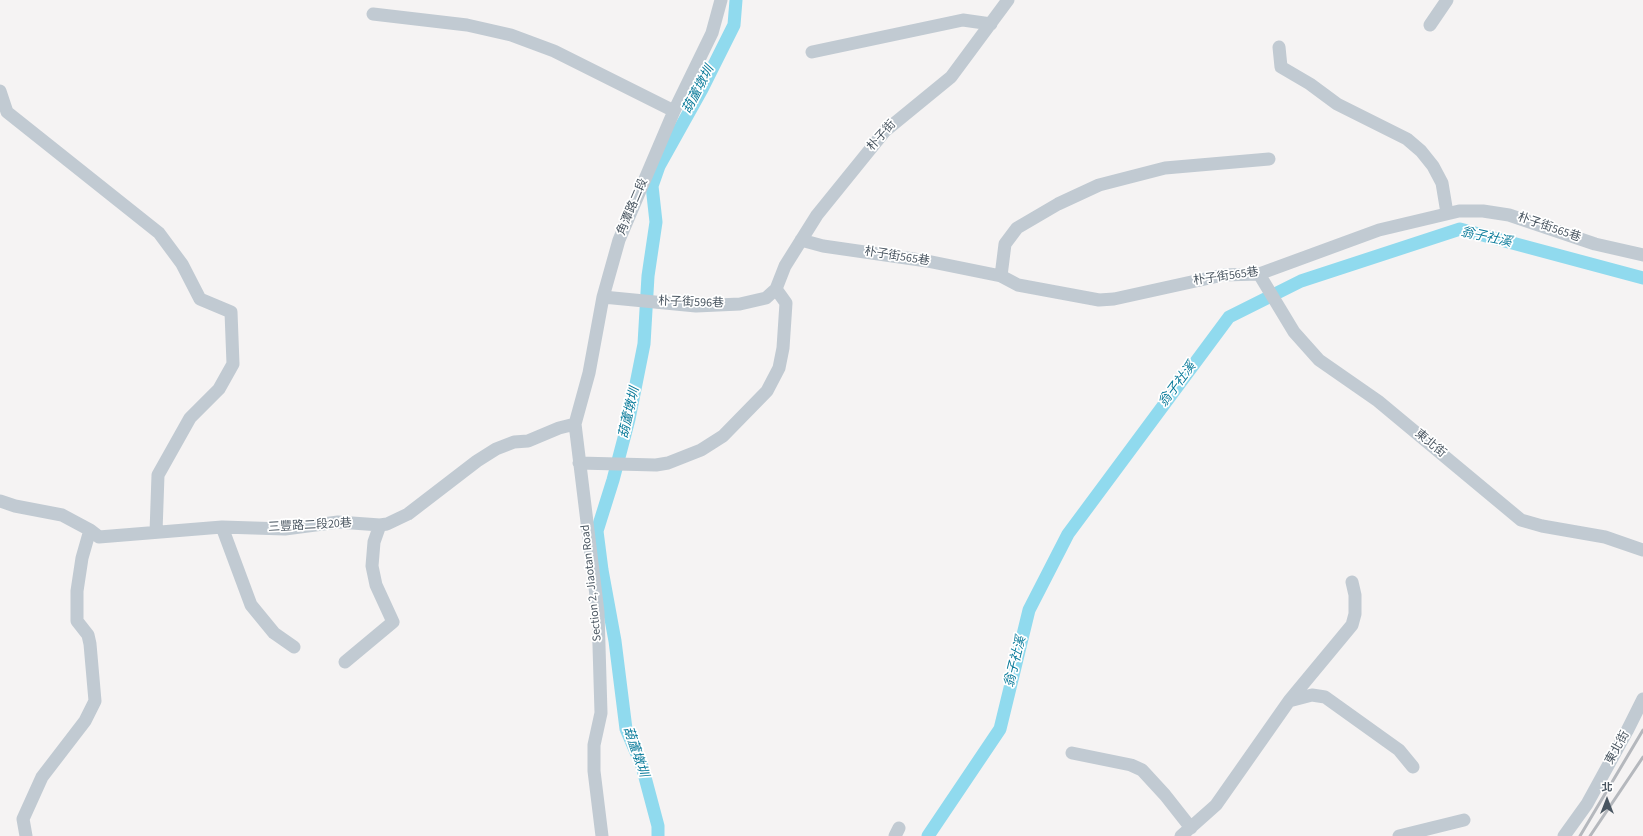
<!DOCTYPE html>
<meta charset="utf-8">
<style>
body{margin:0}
#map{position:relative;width:1643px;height:836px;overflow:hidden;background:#f5f3f3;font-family:"Source Sans 3","Noto Sans TC",sans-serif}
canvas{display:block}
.north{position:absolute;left:1587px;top:780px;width:40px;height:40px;-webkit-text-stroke:3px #fff;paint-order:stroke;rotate:0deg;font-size:11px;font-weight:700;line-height:16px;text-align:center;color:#4a5661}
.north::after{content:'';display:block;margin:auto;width:14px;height:18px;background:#4a5661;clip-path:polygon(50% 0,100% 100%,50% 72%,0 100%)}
</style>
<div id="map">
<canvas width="1643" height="836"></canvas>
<div class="north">北</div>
</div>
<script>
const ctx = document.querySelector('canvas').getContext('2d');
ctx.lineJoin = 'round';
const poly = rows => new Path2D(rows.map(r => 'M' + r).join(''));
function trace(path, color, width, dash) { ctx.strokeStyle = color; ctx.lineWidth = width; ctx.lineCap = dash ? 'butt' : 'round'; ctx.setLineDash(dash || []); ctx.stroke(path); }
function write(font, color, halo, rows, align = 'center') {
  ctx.font = font + ' "Source Sans 3","Noto Sans TC",sans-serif'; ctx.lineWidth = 3.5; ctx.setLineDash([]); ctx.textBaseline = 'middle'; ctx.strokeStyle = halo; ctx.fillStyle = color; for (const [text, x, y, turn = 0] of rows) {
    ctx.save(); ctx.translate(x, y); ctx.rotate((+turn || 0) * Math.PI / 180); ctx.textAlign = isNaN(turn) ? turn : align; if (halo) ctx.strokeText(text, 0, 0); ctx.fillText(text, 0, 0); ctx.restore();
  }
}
trace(poly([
 [658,836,658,826,642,766,626,729,615,641,602,570,597,531,613,480,629,419,644,344,648,276,656,222,652,186,659,166,702,89,734,25,736,0],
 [928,836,1000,729,1029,610,1068,534,1229,317,1301,281,1460,229,1643,278]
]), '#90daee', 13);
trace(poly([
 [373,14,467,25,511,35,554,51,674,111],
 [1430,25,1447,0],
 [1279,47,1281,67,1310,84,1337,104,1407,139,1421,151,1433,166,1442,183,1447,213],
 [812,52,963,20,991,24],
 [0,91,7,112,159,233,182,264,200,299,231,312,233,364,219,389,190,418,158,475,156,532],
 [801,240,823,246,927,261,1001,276,1018,285,1099,300,1114,299,1223,275,1259,274,1379,230,1459,211,1483,211,1509,215,1595,244,1643,255],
 [1259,274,1294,332,1319,360,1378,401,1521,520,1542,526,1605,537,1643,550],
 [1001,276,1005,244,1017,228,1058,204,1099,185,1165,168,1269,159],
 [603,297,696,306,740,304,766,298,776,289,785,266,817,215,885,131,951,77,1008,0],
 [579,463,656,465,668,463,701,450,723,436,767,391,779,368,783,348,786,303,776,289],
 [0,501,15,506,62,515,90,530,99,537,222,527,285,529,338,522,380,525,387,524,408,514,477,461,496,449,514,442,528,441,559,428,575,424],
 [222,527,251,605,274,633,294,647],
 [345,662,393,622,376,585,372,566,374,542,380,525],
 [1289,701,1312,695,1325,697,1399,750,1413,767],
 [1072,753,1131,765,1142,770,1165,795,1191,828],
 [26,836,23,819,42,777,85,721,95,701,90,644,88,635,77,621,77,591,82,558,90,530],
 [602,836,594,771,594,745,601,713,598,612,575,424,589,373,603,297,619,240,674,111,712,33,721,0],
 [895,836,899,828],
 [1181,836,1216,805,1289,701,1352,625,1355,614,1355,595,1352,582],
 [1399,836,1464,820],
 [1564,836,1587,804,1627,731,1643,699]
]), '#c1cad2', 13);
trace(poly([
 [1580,836,1643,730],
 [1590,836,1643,757]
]), '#b5b8bd', 3);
write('12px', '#4a5661', '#fff', [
 ["朴子街",882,136,-48],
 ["角潭路二段",633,207,-67],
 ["朴子街565巷",1549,228,19],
 ["朴子街565巷",897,257,9],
 ["朴子街565巷",1226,277,-8],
 ["朴子街596巷",691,303,2],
 ["東北街",1430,444,40],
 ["三豐路二段20巷",310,526,-3],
 ["Section 2, Jiaotan Road",592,583,-96],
 ["東北街",1618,748,-61]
]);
write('italic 13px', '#0c7c9b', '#fff', [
 ["葫蘆墩圳",699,90,-62],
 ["翁子社溪",1486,238,12],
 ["翁子社溪",1178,385,-53],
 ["葫蘆墩圳",630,413,-77],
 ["翁子社溪",1016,662,-76],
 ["葫蘆墩圳",635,752,71]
]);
</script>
